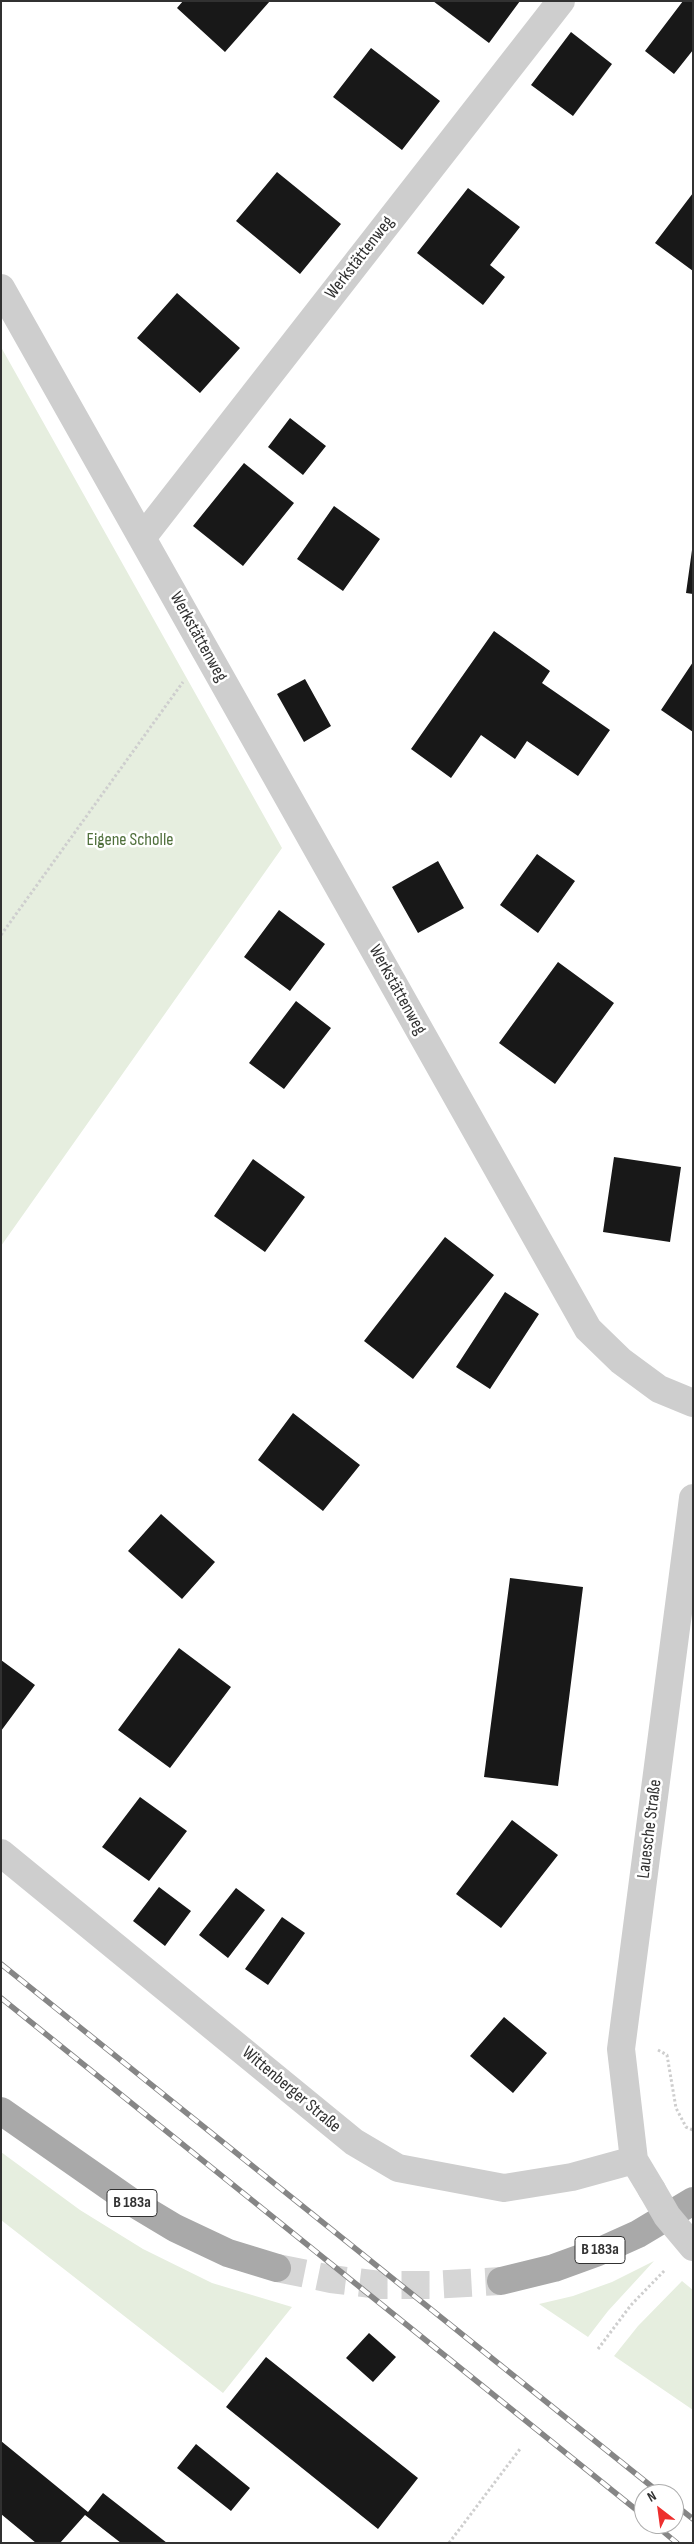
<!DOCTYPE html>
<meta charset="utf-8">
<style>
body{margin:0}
#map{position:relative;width:694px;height:2544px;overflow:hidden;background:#fff;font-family:"Sofia Sans Condensed",sans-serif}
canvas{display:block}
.frame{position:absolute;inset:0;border:2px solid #313131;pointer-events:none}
.north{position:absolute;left:634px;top:2484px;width:50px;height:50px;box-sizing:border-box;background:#fff;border:1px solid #adadad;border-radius:50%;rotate:330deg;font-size:14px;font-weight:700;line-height:20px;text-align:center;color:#313131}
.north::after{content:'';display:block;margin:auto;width:18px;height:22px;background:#ed2f2e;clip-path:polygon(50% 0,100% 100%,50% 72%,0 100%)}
</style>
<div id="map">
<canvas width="694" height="2544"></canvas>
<div class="frame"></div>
<div class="north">N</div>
</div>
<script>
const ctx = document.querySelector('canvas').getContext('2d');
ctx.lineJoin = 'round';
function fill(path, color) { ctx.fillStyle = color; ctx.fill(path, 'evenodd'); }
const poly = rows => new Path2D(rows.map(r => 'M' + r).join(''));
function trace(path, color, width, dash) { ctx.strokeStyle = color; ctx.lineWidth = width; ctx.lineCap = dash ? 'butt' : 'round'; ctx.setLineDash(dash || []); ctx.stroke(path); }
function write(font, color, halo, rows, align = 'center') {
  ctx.font = font + ' "Sofia Sans Condensed",sans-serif'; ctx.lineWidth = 5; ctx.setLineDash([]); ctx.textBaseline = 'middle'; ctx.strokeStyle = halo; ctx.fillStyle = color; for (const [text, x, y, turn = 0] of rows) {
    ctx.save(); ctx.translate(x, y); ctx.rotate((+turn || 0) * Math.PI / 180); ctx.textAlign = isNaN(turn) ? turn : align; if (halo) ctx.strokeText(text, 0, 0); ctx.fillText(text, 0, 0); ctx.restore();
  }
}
fill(poly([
 [1,347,282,848,1,1246],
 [1,2152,80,2210,143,2249,212,2283,292,2307,223,2393,1,2220],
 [654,2261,608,2311,588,2337,539,2304,573,2296,612,2282],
 [682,2281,693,2290,693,2410,614,2356,638,2326]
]), '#e6eedf');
fill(poly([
 [183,1,270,1,225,52,177,8],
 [433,1,520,1,489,43],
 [683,1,693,1,693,50,674,74,645,51],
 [571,32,612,64,573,116,531,85],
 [371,48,440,101,402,150,333,97],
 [277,172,341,224,300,274,236,221],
 [468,188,520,227,490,265,505,277,483,305,417,253],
 [693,193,693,271,655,243],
 [177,293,240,348,200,393,137,338],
 [290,418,326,446,303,475,268,447],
 [244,463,294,503,243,566,193,526],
 [334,506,380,539,343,591,297,559],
 [692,550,693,551,693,594,686,593],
 [494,631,550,671,542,683,610,730,578,776,527,741,515,759,481,735,451,778,411,749],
 [693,662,693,732,661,710],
 [305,679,331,726,304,742,277,694],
 [537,854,575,881,538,933,500,905],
 [438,861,464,908,418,933,392,887],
 [279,910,325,944,290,991,244,957],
 [558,962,614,1003,555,1084,499,1043],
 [296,1001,331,1028,284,1089,249,1063],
 [614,1157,681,1167,670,1242,603,1232],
 [253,1159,305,1197,265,1252,214,1216],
 [445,1237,494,1275,413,1379,364,1341],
 [505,1292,539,1314,490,1389,456,1367],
 [293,1413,360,1465,323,1511,258,1460],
 [161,1514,215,1562,182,1599,128,1551],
 [510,1578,583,1587,558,1786,484,1777],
 [179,1648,231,1687,170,1768,118,1730],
 [1,1660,35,1685,1,1731],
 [140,1797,187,1831,149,1881,102,1847],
 [512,1820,558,1855,501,1928,456,1894],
 [159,1887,191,1911,165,1946,133,1921],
 [236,1888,265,1910,228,1958,199,1935],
 [282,1917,305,1933,268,1985,245,1969],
 [504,2017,547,2053,513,2093,470,2056],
 [369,2333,396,2357,373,2382,346,2358],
 [266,2357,418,2478,378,2529,226,2407],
 [1,2441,88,2512,103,2493,167,2543,121,2543,85,2515,60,2543,36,2543,1,2514],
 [196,2444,250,2488,231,2511,177,2468]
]), '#181818');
trace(poly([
 [277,2268,331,2279,380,2285,430,2285,501,2281]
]), '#d6d6d6', 28, [28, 14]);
trace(poly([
 [1,935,183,682],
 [658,2050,667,2055,676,2108,686,2127,693,2130],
 [598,2349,631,2305,665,2270],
 [449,2543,520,2449]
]), '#cecece', 3, [2.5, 2.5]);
trace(poly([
 [1,288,588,1329,621,1361,659,1389,693,1403],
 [142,538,561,1],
 [1,1853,354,2142,398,2168,504,2188,572,2177,634,2160],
 [652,2190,634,2160,621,2049,693,1498]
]), '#cecece', 28);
trace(poly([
 [1,2111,130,2201,175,2228,228,2253,277,2268],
 [501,2281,554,2268,598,2252,638,2234,693,2201]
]), '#a9a9a9', 28);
const rail = poly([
 [1,1964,661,2494],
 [1,1998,644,2516],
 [674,2504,693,2519],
 [654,2524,677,2543]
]);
trace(rail, '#868686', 5.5);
trace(rail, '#fff', 4, [11]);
trace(poly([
 [652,2190,667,2216,693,2247]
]), '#cecece', 28);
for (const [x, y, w] of [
 [132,2203,50],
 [600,2250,50]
]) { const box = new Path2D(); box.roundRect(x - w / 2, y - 13.5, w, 27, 4); ctx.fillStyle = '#fff'; ctx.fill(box); trace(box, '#313131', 1); }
write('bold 16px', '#313131', null, [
 ["B 183a",132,2203],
 ["B 183a",600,2250]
]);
write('18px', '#313131', '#fff', [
 ["Werkstättenweg",360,258,-52],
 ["Werkstättenweg",198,637,61],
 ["Werkstättenweg",397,990,61],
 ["Lauesche Straße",650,1829,-83],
 ["Wittenberger Straße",291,2090,40]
]);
write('18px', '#4f6f3b', '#fff', [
 ["Eigene Scholle",130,840]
]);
</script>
